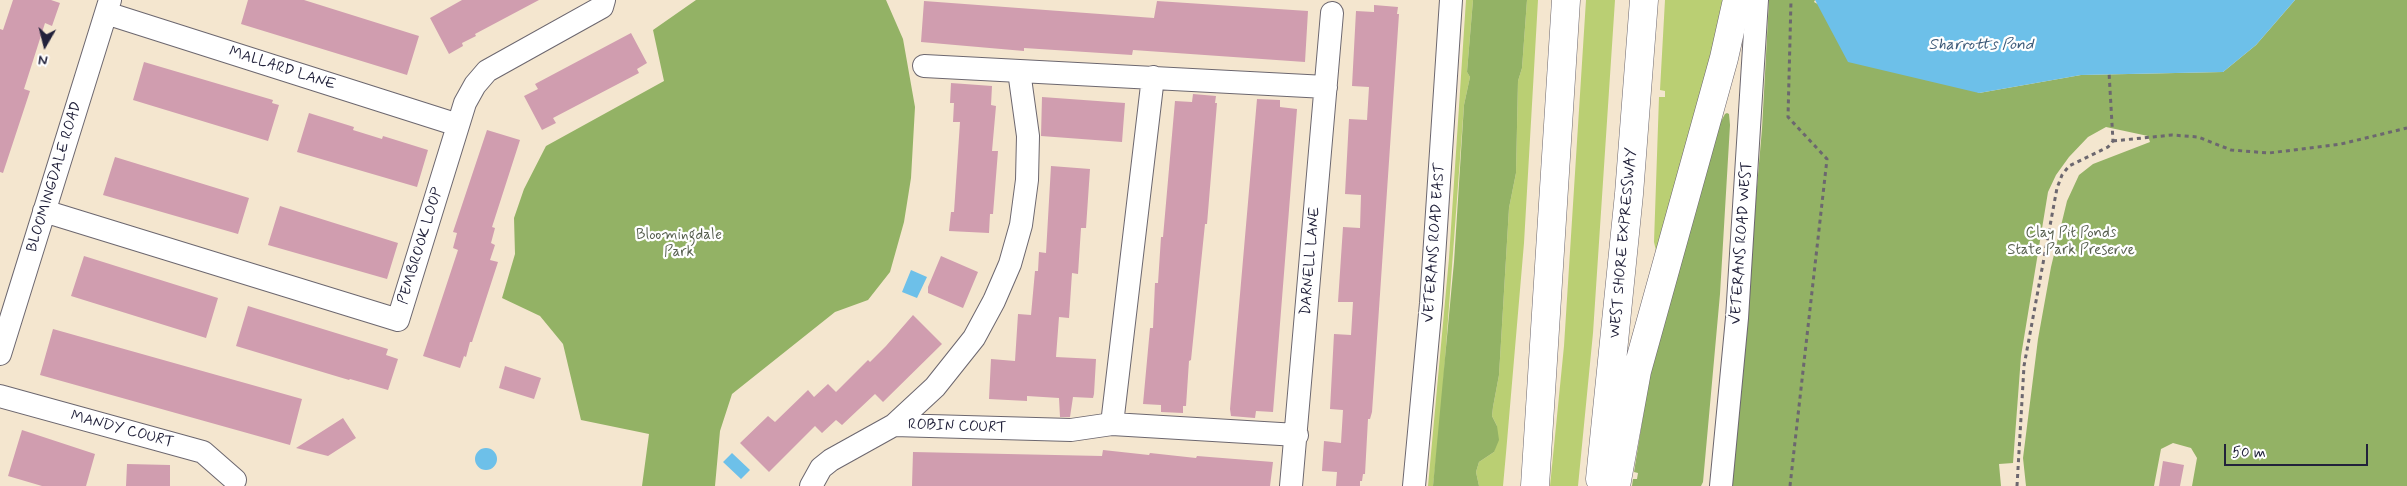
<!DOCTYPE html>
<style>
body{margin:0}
#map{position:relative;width:2407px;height:486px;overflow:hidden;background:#f4e6cf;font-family:Mynerve,sans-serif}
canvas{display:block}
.north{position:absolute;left:20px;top:20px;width:50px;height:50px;-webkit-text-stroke:4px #fff;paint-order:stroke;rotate:188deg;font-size:14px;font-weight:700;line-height:20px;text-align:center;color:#22223b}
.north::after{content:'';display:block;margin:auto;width:18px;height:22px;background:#22223b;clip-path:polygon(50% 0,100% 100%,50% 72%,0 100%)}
.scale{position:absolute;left:2224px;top:444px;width:144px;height:22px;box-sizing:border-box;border:2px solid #22223b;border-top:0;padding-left:6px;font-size:15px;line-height:18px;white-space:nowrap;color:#22223b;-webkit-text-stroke:4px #fff;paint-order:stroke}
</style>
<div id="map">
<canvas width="2407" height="486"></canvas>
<div class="north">N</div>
<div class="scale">50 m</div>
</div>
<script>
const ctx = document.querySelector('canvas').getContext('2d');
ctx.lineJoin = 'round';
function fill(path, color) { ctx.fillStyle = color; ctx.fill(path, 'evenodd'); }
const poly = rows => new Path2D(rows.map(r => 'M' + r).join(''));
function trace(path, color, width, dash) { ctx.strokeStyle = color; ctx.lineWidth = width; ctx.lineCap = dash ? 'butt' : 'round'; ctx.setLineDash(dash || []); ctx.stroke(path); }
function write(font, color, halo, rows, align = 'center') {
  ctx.font = font + ' Mynerve,sans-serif'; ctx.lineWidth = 4.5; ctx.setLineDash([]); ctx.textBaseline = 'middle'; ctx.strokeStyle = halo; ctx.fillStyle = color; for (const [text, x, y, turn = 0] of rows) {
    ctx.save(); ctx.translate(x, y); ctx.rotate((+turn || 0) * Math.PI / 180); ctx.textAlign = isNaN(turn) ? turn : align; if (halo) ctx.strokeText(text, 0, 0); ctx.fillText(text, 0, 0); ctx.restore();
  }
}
fill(poly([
 [1466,0,1473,0,1467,72,1470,77,1464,105,1441,414,1433,486,1428,486,1449,258],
 [1527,0,1538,0,1524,243,1506,453,1503,486,1479,486,1476,472,1479,462,1494,452,1497,426,1492,416,1493,407,1499,375,1509,208,1516,173,1518,81,1522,68],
 [1586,0,1615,0,1593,333,1578,486,1550,486,1564,346],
 [1665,0,1725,0,1716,44,1656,251,1654,242,1659,97,1665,97,1665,91,1660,90]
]), '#bacf73');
fill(poly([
 [696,0,886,0,903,39,915,107,911,178,904,222,890,272,868,300,835,312,732,394,720,431,715,486,642,486,649,434,581,420,563,344,540,316,502,298,515,254,514,218,524,189,546,146,664,81,653,30],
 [1473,0,1527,0,1522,68,1518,81,1516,173,1509,208,1499,375,1493,407,1492,416,1497,426,1499,440,1494,452,1479,462,1476,472,1479,486,1433,486,1454,262,1464,105,1470,77,1467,72],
 [1769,0,1815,0,1814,2,1979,93,2081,75,2223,72,2256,45,2295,0,2407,0,2407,486,2192,486,2197,458,2191,448,2173,443,2161,449,2154,486,2026,486,2023,458,2038,339,2051,267,2067,201,2079,175,2093,164,2150,142,2148,136,2106,127,2088,137,2069,157,2056,175,2048,192,2021,356,2013,463,1999,464,2001,486,1731,486,1762,129],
 [1727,113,1729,114,1730,125,1720,294,1703,482,1701,486,1632,486,1633,479,1637,479,1638,473,1634,472,1651,367,1719,125,1725,114]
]), '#93b265');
fill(poly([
 [1815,0,2295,0,2256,45,2223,72,2081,75,1979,93,1848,62],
 [911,270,927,277,917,298,902,292],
 '475 459a11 11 0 1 1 22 0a11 11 0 1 1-22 0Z',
 [732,453,750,470,741,479,723,462]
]), '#6dc0e9');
fill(poly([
 [13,0,51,0,60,3,52,26,45,23,24,89,30,91,3,173,0,172,0,29,3,30],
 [248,0,304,0,419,36,407,75,241,24],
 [462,0,539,0,475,34,476,36,462,43,463,46,449,54,430,18],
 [924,1,1154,18,1157,1,1308,11,1305,62,1133,50,1132,55,1024,48,1024,51,921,42],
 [1374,5,1398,7,1397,14,1399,14,1372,412,1370,419,1368,419,1365,474,1363,474,1362,481,1360,481,1360,486,1336,486,1337,472,1322,471,1324,441,1341,443,1343,410,1330,409,1334,334,1351,335,1353,302,1338,302,1343,227,1360,228,1361,195,1345,194,1349,119,1367,120,1369,87,1352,86,1356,11,1374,12],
 [631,33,647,63,637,69,639,73,553,118,556,123,542,130,524,96,538,89,535,84],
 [144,62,273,100,272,103,279,105,268,141,133,100],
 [951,83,992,86,991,105,996,106,992,151,998,151,993,214,990,214,989,233,949,231,951,212,954,212,960,122,953,122,954,103,950,103],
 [1193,94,1216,96,1215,103,1217,103,1207,224,1205,224,1191,360,1189,361,1186,406,1183,406,1183,413,1161,412,1161,405,1143,404,1150,328,1153,328,1155,283,1158,283,1161,237,1163,237,1175,101,1192,102],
 [1042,97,1125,103,1122,142,1041,136],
 [1257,99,1280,100,1280,107,1297,109,1273,412,1256,411,1255,418,1231,416,1230,409],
 [309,113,354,127,353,130,382,139,383,136,428,150,417,187,297,152],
 [487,130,520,140,492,227,495,228,491,243,495,245,490,260,498,262,472,342,470,342,466,357,464,356,460,368,423,356,458,250,453,248,457,233,453,232],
 [115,157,249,198,238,234,103,195],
 [1051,166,1090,169,1086,228,1081,228,1078,274,1072,273,1069,318,1059,317,1056,357,1096,359,1094,394,1093,398,1073,397,1070,417,1060,417,1059,398,1027,396,1027,401,989,399,991,359,1015,361,1018,314,1031,315,1035,271,1038,271,1039,252,1046,253],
 [280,206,398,243,387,279,268,245],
 [84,256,218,298,206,338,71,296],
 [941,256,978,272,963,308,928,293,928,287],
 [248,306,388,349,386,355,398,359,388,390,350,379,349,380,236,346],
 [913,315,942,344,883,402,875,394,842,425,836,420,822,433,815,426,769,472,740,443,768,416,775,422,808,390,814,397,828,384,836,392,868,360,870,362,886,346],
 [53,329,302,399,290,445,40,375],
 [505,366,541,378,534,399,499,388],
 [343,418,356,438,328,456,296,448],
 [22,430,95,454,86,486,42,486,8,476],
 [1103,450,1149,455,1150,453,1196,458,1197,456,1273,462,1270,486,912,486,913,452,1102,456],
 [2163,461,2184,465,2180,486,2159,486],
 [127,464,170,465,170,486,126,486]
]), '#d09daf');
const minor = poly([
 [106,13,458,125],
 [924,66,1326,87],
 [44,211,398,320,465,103,475,85,487,71,602,7,604,0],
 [0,354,110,0],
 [0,396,203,452,235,480],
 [1112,424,1153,77],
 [894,425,935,387,974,338,994,301,1010,264,1021,225,1027,180,1028,136,1019,71],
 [811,486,821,468,831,460,894,425,1071,430,1112,424,1297,435],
 [1291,486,1332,13],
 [1414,486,1431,303,1451,0],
 [1721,486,1737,318,1757,0]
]);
const highway = poly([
 [1600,479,1629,194,1644,0],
 [1535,486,1566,0],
 [1616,486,1637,371,1724,58,1737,0]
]);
trace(minor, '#6c676f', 24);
trace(highway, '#6c676f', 29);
trace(poly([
 [2113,141,2172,135,2198,137,2231,150,2269,153,2341,144,2407,128],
 [1790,486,1827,159,1788,117,1791,0],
 [2017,486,2024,366,2057,188,2062,175,2069,166,2108,147,2113,141,2109,72]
]), '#6c676f', 3, [4, 4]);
trace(minor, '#fff', 22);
trace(highway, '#fff', 28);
write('15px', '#22223b', '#fff', [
 ["MALLARD LANE",282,69,18],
 ["BLOOMINGDALE ROAD",55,177,-73],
 ["VETERANS ROAD EAST",1435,243,-86],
 ["WEST SHORE EXPRESSWAY",1624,243,-85],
 ["VETERANS ROAD WEST",1742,243,-86],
 ["PEMBROOK LOOP",421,246,-73],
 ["DARNELL LANE",1311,261,-85],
 ["ROBIN COURT",957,427,2],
 ["MANDY COURT",122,430,15]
]);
write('15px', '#575f4f', '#fff', [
 ["Clay Pit Ponds",2071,234],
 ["State Park Preserve",2071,251],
 ["Bloomingdale",679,236],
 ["Park",679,253]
]);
write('italic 16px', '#3c5978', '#fff', [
 ["Sharrotts Pond",1981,46]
]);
</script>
